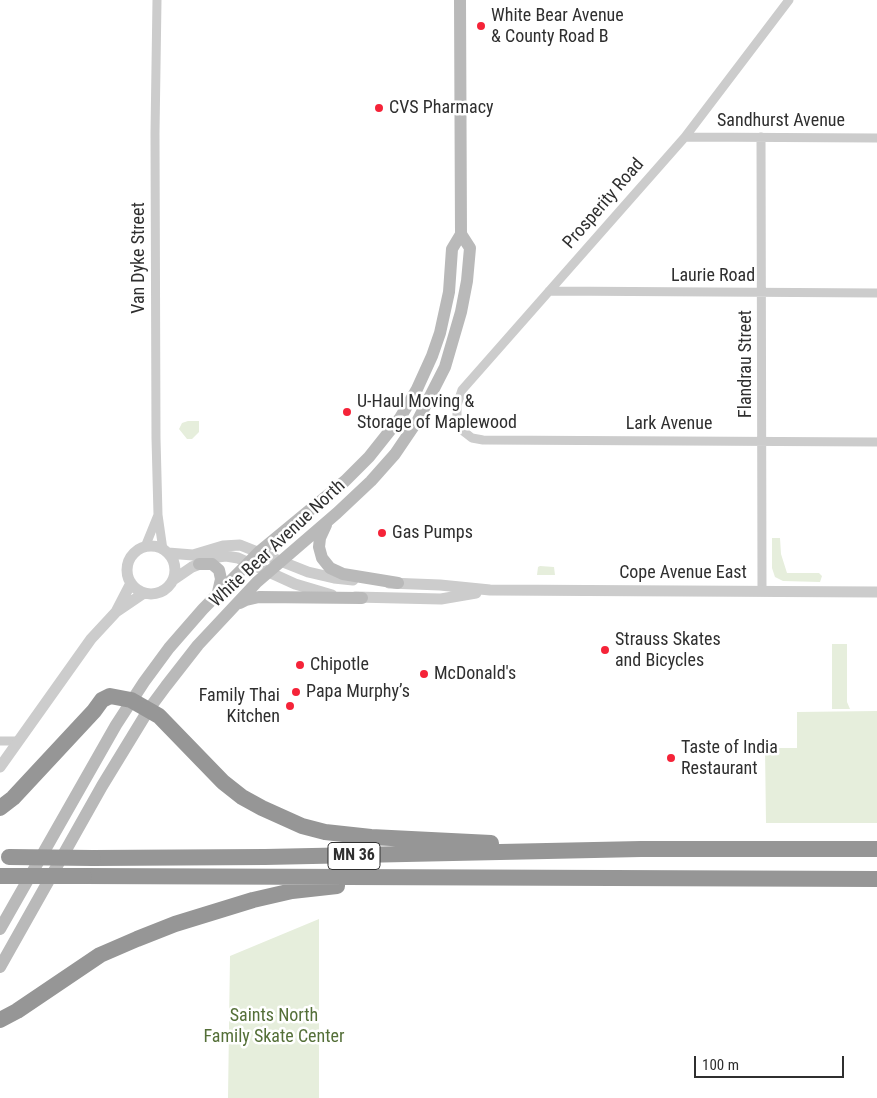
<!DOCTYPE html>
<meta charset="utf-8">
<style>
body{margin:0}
#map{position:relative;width:877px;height:1098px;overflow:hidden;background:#fff;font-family:"Roboto Condensed",sans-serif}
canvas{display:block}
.scale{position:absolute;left:694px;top:1056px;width:150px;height:22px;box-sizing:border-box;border:2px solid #2f2f2f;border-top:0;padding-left:6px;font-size:15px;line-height:18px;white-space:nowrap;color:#2f2f2f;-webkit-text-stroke:4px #fff;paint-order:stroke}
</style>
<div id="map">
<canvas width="877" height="1098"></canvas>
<div class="scale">100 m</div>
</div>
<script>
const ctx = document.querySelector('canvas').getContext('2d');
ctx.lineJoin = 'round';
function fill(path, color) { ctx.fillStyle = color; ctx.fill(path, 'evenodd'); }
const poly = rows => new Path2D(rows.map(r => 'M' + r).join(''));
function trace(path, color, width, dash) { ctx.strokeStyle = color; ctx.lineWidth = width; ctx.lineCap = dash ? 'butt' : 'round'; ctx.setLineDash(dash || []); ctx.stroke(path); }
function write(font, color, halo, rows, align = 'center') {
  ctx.font = font + ' "Roboto Condensed",sans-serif'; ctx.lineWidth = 5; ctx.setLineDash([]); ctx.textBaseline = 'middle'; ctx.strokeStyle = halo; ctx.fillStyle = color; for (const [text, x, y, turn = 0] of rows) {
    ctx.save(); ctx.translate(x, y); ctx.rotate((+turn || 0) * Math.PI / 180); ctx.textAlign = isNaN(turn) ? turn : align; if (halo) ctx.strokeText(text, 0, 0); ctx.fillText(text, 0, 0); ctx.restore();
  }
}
fill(poly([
 [188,421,199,421,199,432,192,439,187,439,179,429,182,423],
 [772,538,780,538,781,554,787,573,819,573,822,576,820,582,783,581,775,577,772,568],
 [540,566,554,567,555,575,537,575,538,567],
 [832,644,847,644,847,702,850,709,832,709],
 [877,711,877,823,766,823,765,748,797,748,797,712],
 [319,919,319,1098,228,1098,230,956]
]), '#e6eedc');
trace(poly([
 [157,0,155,133,156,438,158,515,163,550],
 [789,0,685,137,462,390,457,405,457,420,463,431,472,438,483,440,877,442],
 [685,137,877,138],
 [761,137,762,591],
 [549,291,877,293],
 [145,547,158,515],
 [0,741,17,741]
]), '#ccc', 9);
trace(poly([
 '127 570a24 24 0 1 1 48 0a24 24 0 1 1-48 0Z',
 [168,553,193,555,223,546,240,545,308,572,334,578,353,580],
 [173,580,192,567,218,557,226,556,238,558,295,584,332,595],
 [389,583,440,585,490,590,877,592],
 [355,597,441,599,476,593],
 [116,612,144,593],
 [0,767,91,639,116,612,131,583]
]), '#ccc', 11);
trace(poly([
 [326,525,320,538,319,547,322,558,330,568,343,574,398,583],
 [199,564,212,564,219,570,221,579,218,592],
 [240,603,246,600,259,597,362,598],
 [0,929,116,725,144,682,169,648,203,609,259,552,345,481,369,457,400,418,417,389,432,356,440,333,449,292,452,249,461,234,460,0],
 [0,967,102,786,149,709,166,686,198,645,257,582,337,513,371,481,395,454,418,420,445,367,461,312,467,281,470,248,461,234]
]), '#b9b9b9', 12);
trace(poly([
 [0,808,13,798,94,711,102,700,110,696,131,700,159,716,223,782,242,797,262,808,302,826,325,832,371,837,491,843],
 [93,858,265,857,641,849,877,849],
 [84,876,877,879],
 [0,1020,17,1011,100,955,137,939,175,924,253,900,292,891,337,886]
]), '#969696', 16);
trace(poly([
 [9,857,93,858],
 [0,876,84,876]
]), '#969696', 16);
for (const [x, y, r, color] of [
 [481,26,5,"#f52338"],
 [379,108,5,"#f52338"],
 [347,412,5,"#f52338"],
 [382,533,5,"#f52338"],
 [605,650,5,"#f52338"],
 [300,665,5,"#f52338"],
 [424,674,5,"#f52338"],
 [296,692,5,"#f52338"],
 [290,706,5,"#f52338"],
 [671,758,5,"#f52338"]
]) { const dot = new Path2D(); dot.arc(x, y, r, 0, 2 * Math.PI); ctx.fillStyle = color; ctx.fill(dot); trace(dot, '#fff', 2); }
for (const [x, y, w] of [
 [354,856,52]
]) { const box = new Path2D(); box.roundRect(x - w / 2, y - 13.5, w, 27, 4); ctx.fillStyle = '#fff'; ctx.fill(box); trace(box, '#2f2f2f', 1); }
write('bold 16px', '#2f2f2f', null, [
 ["MN 36",354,856]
]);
write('18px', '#2f2f2f', '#fff', [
 ["White Bear Avenue",491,16],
 ["& County Road B",491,37],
 ["CVS Pharmacy",389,108],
 ["U-Haul Moving &",357,402],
 ["Storage of Maplewood",357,423],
 ["Gas Pumps",392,533],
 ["Strauss Skates",615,640],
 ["and Bicycles",615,661],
 ["Chipotle",310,665],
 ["McDonald's",434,674],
 ["Papa Murphy’s",306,692],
 ["Family Thai",280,696,"right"],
 ["Kitchen",280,717,"right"],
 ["Taste of India",681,748],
 ["Restaurant",681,769]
], 'left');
write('18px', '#2f2f2f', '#fff', [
 ["Sandhurst Avenue",781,121],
 ["Prosperity Road",604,204,-49],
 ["Van Dyke Street",139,258,-90],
 ["Laurie Road",713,276],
 ["Flandrau Street",746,364,-90],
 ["Lark Avenue",669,424],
 ["White Bear Avenue North",278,544,-43],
 ["Cope Avenue East",683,573]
]);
write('18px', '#546f38', '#fff', [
 ["Saints North",274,1016],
 ["Family Skate Center",274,1037]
]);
</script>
